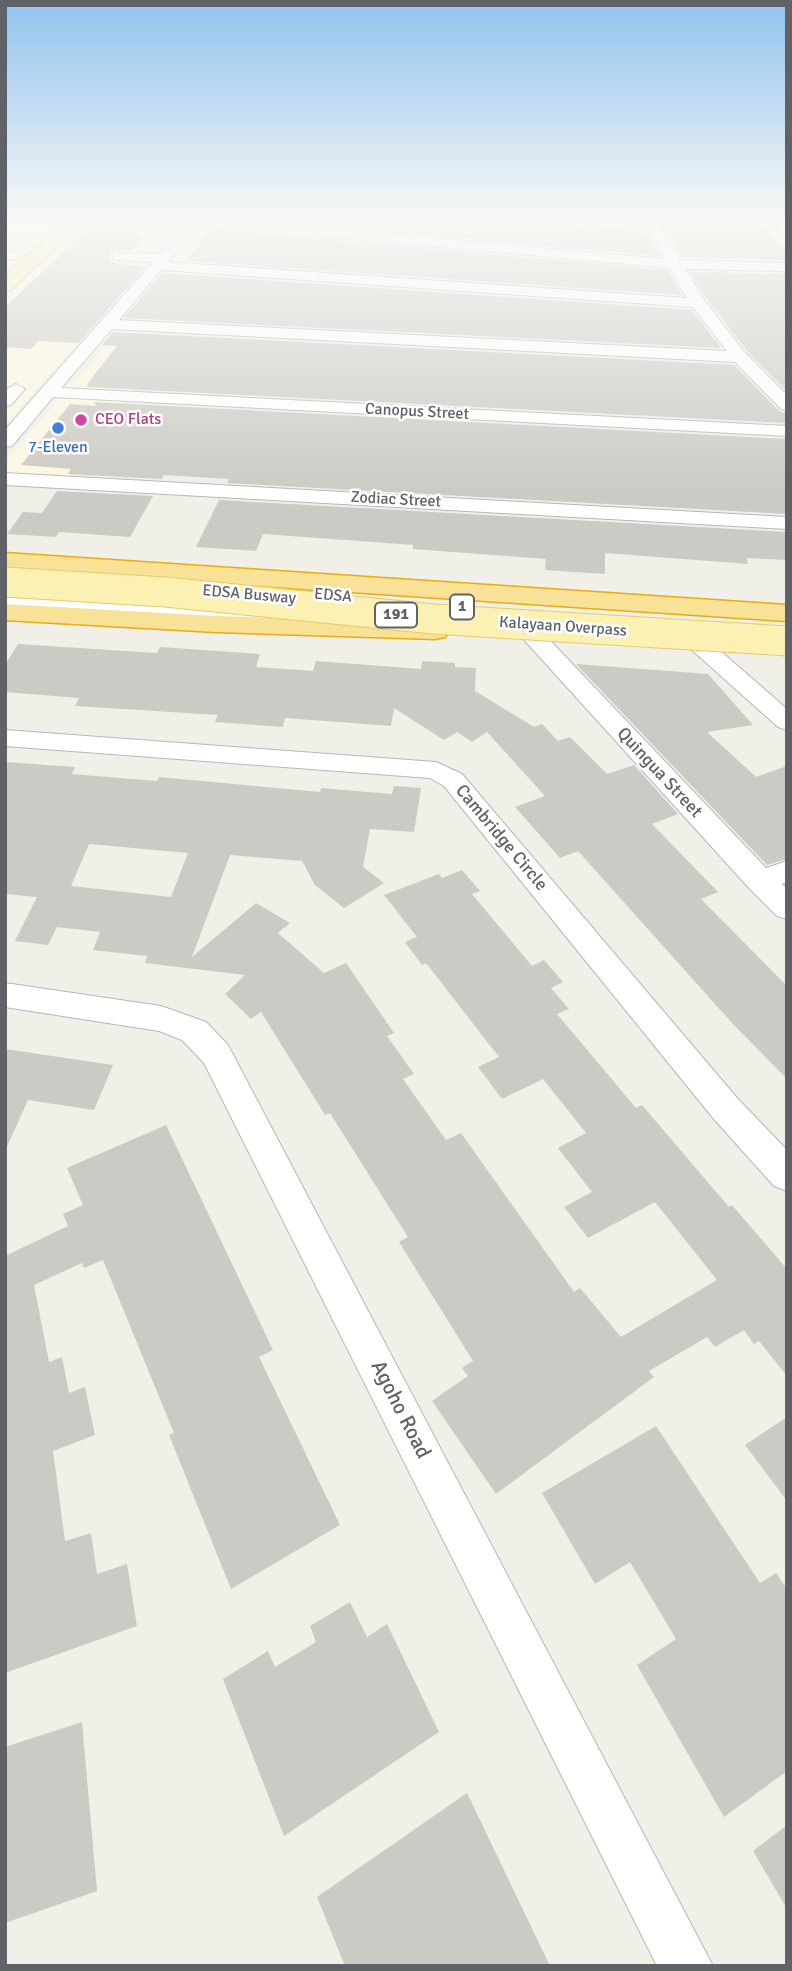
<!DOCTYPE html>
<style>
body{margin:0}
#map{position:relative;width:792px;height:1971px;overflow:hidden;background:#f0efe8;font-family:Signika,sans-serif}
canvas{display:block}
.frame{position:absolute;inset:0;border:7px solid #5f6267;pointer-events:none}
</style>
<div id="map">
<canvas width="792" height="1971"></canvas>
<div class="frame"></div>
</div>
<script>
const ctx = document.querySelector('canvas').getContext('2d');
ctx.lineJoin = 'round';
function fill(path, color) { ctx.fillStyle = color; ctx.fill(path, 'evenodd'); }
const poly = rows => new Path2D(rows.map(r => 'M' + r).join(''));
function trace(path, color, width, dash) { ctx.strokeStyle = color; ctx.lineWidth = width; ctx.lineCap = dash ? 'butt' : 'round'; ctx.setLineDash(dash || []); ctx.stroke(path); }
function write(font, color, halo, rows, align = 'center') {
  ctx.font = font + ' Signika,sans-serif'; ctx.lineWidth = 5; ctx.setLineDash([]); ctx.textBaseline = 'middle'; ctx.strokeStyle = halo; ctx.fillStyle = color; for (const [text, x, y, turn = 0] of rows) {
    ctx.save(); ctx.translate(x, y); ctx.rotate((+turn || 0) * Math.PI / 180); ctx.textAlign = isNaN(turn) ? turn : align; if (halo) ctx.strokeText(text, 0, 0); ctx.fillText(text, 0, 0); ctx.restore();
  }
}
fill(poly([
 [95,217,188,217,5,425,5,300],
 [212,217,256,217,246,227,257,229,155,357,69,477,5,473,5,461,175,267]
]), '#fcf7e1');
fill(poly([
 [101,217,153,217,137,236,145,236,131,251,113,250,110,253,111,261,118,264,146,266,78,343,38,341,31,349,5,347,5,307],
 [257,217,555,217,564,224,647,233,660,256,253,220],
 [657,217,756,217,782,248,787,248,787,260,682,257],
 [211,229,668,270,682,295,186,261],
 [690,272,787,274,787,391,748,352,707,299],
 [162,273,692,310,721,348,124,318],
 [113,332,734,365,779,411,787,413,787,423,88,387,87,384,117,346,102,345],
 [94,402,787,439,787,514,227,483,229,479,164,475,162,479,68,474,71,469,21,465,70,404,96,406],
 [57,491,153,496,130,537,59,532,56,537,7,534,23,512,42,513],
 [219,500,787,532,787,560,747,558,748,564,605,553,605,574,545,570,546,559,413,549,413,545,263,534,256,551,196,547],
 [18,644,157,653,160,647,260,654,256,667,313,671,316,661,421,669,422,661,455,663,455,667,476,668,475,691,534,727,542,724,558,741,570,737,607,774,634,765,678,814,652,824,718,892,701,899,787,986,787,1079,732,1023,578,851,560,858,515,807,545,796,487,732,472,742,457,732,444,740,394,708,391,726,285,718,283,727,215,722,218,715,75,706,79,698,5,692,5,665],
 [576,664,708,674,753,725,707,732,756,777,787,766,787,859,767,865],
 [5,762,75,767,72,774,157,781,159,777,320,792,321,788,392,794,394,786,421,788,414,832,370,829,363,867,384,883,344,908,315,885,302,861,230,855,192,957,256,903,290,923,278,933,324,973,346,963,394,1033,387,1036,414,1074,403,1079,446,1140,461,1133,574,1292,580,1288,621,1337,717,1280,655,1202,588,1238,564,1207,592,1192,558,1148,586,1133,543,1079,502,1099,478,1067,499,1057,426,963,422,965,405,942,417,937,384,895,439,874,442,878,462,870,480,891,472,894,532,966,544,960,563,982,551,988,569,1009,557,1014,636,1108,642,1105,729,1207,732,1205,787,1269,787,1376,759,1341,754,1344,744,1330,715,1347,707,1337,649,1371,654,1377,496,1494,432,1401,468,1376,462,1368,473,1361,399,1242,408,1237,330,1113,325,1115,261,1012,251,1019,225,994,245,975,145,963,147,956,93,950,100,932,57,927,48,945,15,941,37,897,5,894],
 [89,844,188,853,171,897,71,886],
 [5,1049,113,1065,94,1110,28,1100,5,1151],
 [166,1125,273,1350,259,1357,340,1525,231,1589,169,1435,174,1433,103,1260,84,1268,82,1263,34,1285,49,1362,62,1357,69,1393,85,1387,95,1435,53,1451,65,1541,91,1533,97,1574,127,1564,137,1626,5,1673,5,1256,68,1226,63,1214,83,1205,67,1168],
 [787,1417,787,1501,745,1445],
 [656,1426,760,1583,776,1573,787,1589,787,1771,724,1817,637,1665,676,1639,630,1562,595,1584,542,1493],
 [350,1602,367,1637,387,1624,439,1732,284,1836,223,1679,268,1651,275,1667,316,1642,310,1626],
 [82,1722,97,1891,5,1923,5,1747],
 [467,1793,550,1966,345,1966,317,1897],
 [787,1825,787,1909,753,1851]
]), '#cccac4');
const minor = poly([
 [193,217,665,259,649,231,564,221,557,217,597,217,644,222,642,217,654,217,680,260,787,263,787,271,685,269,705,301,746,354,787,395,787,410,781,409,735,362,112,329,61,388,787,426,787,436,53,397,12,446,5,447,5,430,153,262,118,260,113,259,113,253,160,254,193,217],
 [200,225,670,268,687,298,168,262,200,225],
 [161,270,693,307,727,351,119,320,161,270],
 [769,217,782,217,787,223,787,236,782,235,769,217],
 [5,251,16,253,18,256,16,259,5,259,5,251],
 [16,384,25,389,11,405,5,406,5,390,16,384],
 [5,473,787,517,787,529,5,485,5,473],
 [5,592,280,613,288,615,291,620,288,625,280,627,5,606,5,592],
 [534,630,542,632,766,868,787,861,787,882,782,884,787,889,787,919,777,916,749,888,526,642,522,637,526,632,534,630],
 [701,639,709,641,787,709,787,730,778,727,693,651,689,646,693,641,701,639],
 [5,730,436,762,462,774,737,1098,787,1150,787,1191,774,1186,713,1118,444,786,430,778,5,746,5,730],
 [5,983,161,1006,206,1022,228,1045,713,1966,657,1966,204,1063,182,1040,159,1031,5,1007,5,983]
]);
const major = poly([
 [69,217,86,217,11,290,5,291,5,276,69,217]
]);
const highway = poly([
 [5,553,787,605,787,621,5,569,5,553],
 [5,604,216,616,435,623,445,625,449,631,445,637,435,639,216,632,5,620,5,604]
]);
trace(minor, '#b5b7bb', 2);
trace(major, '#eac967', 3);
trace(highway, '#eaac0e', 3);
fill(minor, '#fff');
fill(major, '#fbf1b3');
fill(highway, '#f7e298');
const majorBridge = poly([
 [5,582,165,592,433,619,787,641]
]);
trace(majorBridge, '#eac967', 31, []);
trace(majorBridge, '#fbf1b3', 29);
const sky = ctx.createLinearGradient(0, 0, 0, 493);
sky.addColorStop(0, '#91c2ef');
sky.addColorStop(0.44, '#f8f8f5');
sky.addColorStop(1, '#f8f8f500');
ctx.fillStyle = sky;
ctx.fillRect(0, 0, 792, 493);
for (const [x, y, r, color] of [
 [81,420,7,"#d1479c"],
 [58,428,7,"#3f7fe0"]
]) { const dot = new Path2D(); dot.arc(x, y, r, 0, 2 * Math.PI); ctx.fillStyle = color; ctx.fill(dot); trace(dot, '#fff', 2.5); }
write('16px', '#5f6267', '#fff', [
 ["Canopus Street",417,412,3],
 ["Zodiac Street",396,500,3],
 ["EDSA Busway",249,595,5],
 ["EDSA",333,596,5],
 ["Kalayaan Overpass",563,627,4]
]);
write('16px', '#b23c85', '#fff', [
 ["CEO Flats",95,420]
], 'left');
write('16px', '#366cbe', '#fff', [
 ["7-Eleven",58,448]
]);
for (const [x, y, w] of [
 [462,607,24],
 [396,615,42]
]) { const box = new Path2D(); box.roundRect(x - w / 2, y - 12.5, w, 25, 5); ctx.fillStyle = '#fff'; ctx.fill(box); trace(box, '#5f6267', 2); }
write('bold 16px', '#5f6267', null, [
 ["1",462,607],
 ["191",396,615]
]);
write('18px', '#5f6267', '#fff', [
 ["Quingua Street",659,773,47],
 ["Cambridge Circle",501,838,50]
]);
write('21px', '#5f6267', '#fff', [
 ["Agoho Road",400,1410,63]
]);
</script>
